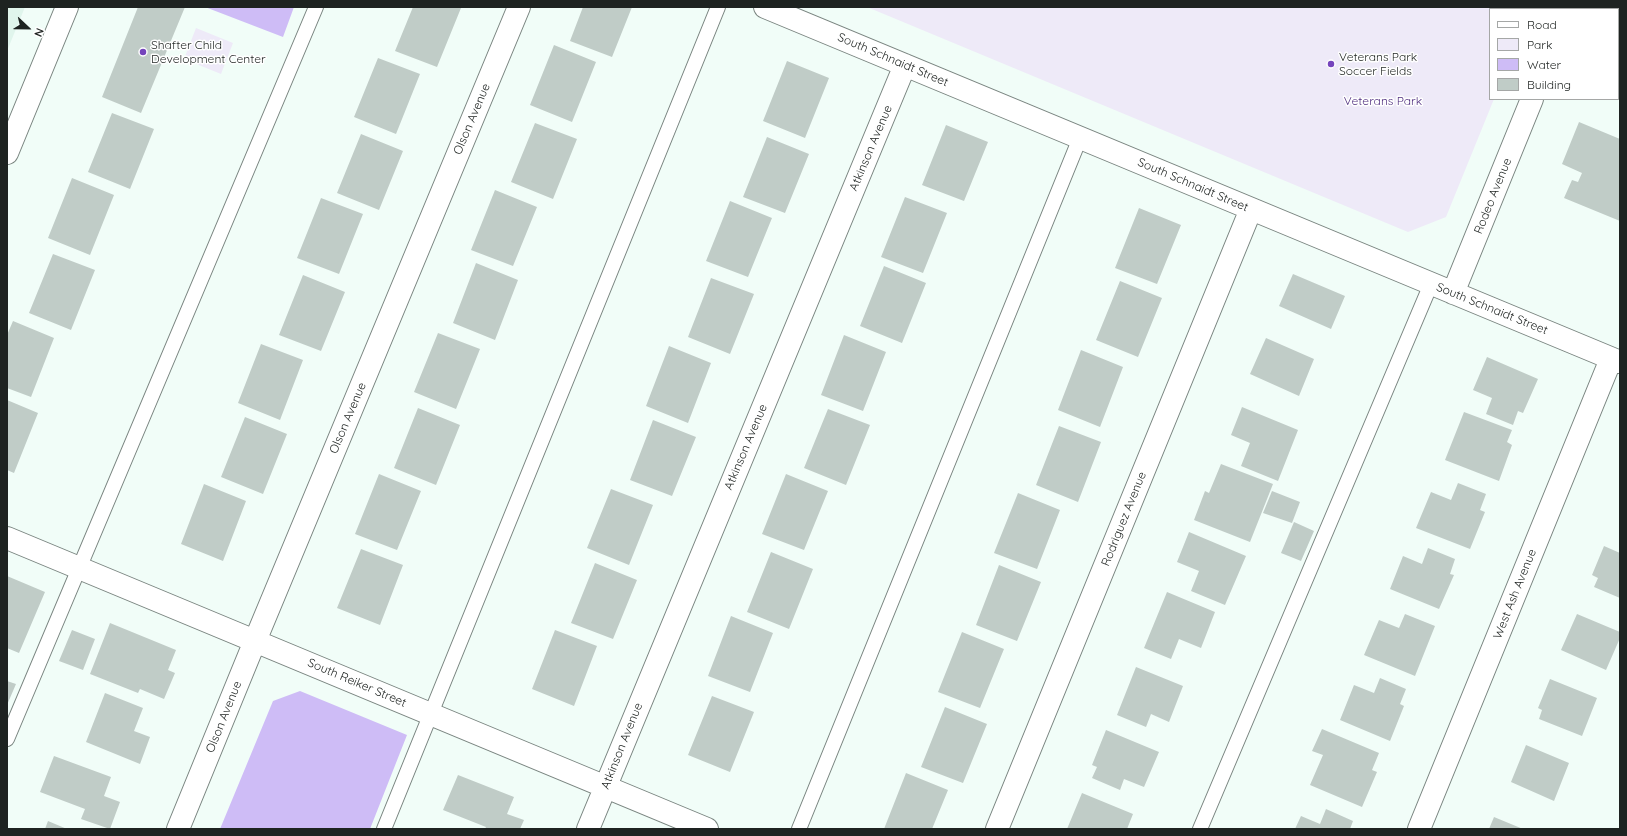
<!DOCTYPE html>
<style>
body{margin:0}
#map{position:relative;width:1627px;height:836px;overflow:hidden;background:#f1fdf8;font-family:Quicksand,sans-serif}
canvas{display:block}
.frame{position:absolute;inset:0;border:8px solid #1e2321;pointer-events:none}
.legend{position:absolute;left:1489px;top:8px;width:130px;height:92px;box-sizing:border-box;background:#fff;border:1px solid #a5a7a6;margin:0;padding:5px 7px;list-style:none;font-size:12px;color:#1e2321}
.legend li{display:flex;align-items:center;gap:8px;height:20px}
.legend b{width:20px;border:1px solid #a5a7a6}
.north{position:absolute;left:8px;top:8px;width:40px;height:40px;-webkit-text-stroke:3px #fff;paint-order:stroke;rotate:112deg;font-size:11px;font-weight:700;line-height:16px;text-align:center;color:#1e2321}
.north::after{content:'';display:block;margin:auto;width:14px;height:18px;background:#1e2321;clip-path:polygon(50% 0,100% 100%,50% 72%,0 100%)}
</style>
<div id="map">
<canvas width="1627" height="836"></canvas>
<div class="frame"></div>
<ul class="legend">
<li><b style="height:5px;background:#fff"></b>Road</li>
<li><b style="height:11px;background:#eeeaf8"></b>Park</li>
<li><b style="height:11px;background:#cebcf6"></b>Water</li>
<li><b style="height:11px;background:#c0ccc7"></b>Building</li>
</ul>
<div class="north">N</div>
</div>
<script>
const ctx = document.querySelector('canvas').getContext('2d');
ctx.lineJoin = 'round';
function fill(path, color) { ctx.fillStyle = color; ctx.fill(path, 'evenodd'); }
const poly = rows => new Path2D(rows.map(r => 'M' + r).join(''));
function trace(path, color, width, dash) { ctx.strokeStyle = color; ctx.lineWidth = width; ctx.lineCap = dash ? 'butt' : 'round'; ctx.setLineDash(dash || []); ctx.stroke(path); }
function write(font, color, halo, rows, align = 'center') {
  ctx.font = font + ' Quicksand,sans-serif'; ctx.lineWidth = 3; ctx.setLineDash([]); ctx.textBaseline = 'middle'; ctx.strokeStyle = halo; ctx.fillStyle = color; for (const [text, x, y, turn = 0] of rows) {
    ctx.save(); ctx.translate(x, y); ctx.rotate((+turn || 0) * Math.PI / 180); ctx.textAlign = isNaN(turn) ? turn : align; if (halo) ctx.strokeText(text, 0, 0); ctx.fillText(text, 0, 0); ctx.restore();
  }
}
fill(poly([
 [7,7,25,7,7,51]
]), '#e0f5ec');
fill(poly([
 [867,7,1532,7,1531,9,1490,9,1490,99,1494,99,1446,217,1408,232],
 [196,28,233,43,221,74,184,59]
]), '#eeeaf8');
fill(poly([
 [205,7,294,7,283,37],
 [300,691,407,735,370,829,220,829,273,701]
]), '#cebcf6');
fill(poly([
 [138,7,185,7,141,113,102,97],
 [413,7,461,8,437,67,395,51],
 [583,7,632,7,612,57,570,41],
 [1620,29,1620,66,1618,65,1618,33],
 [554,45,596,62,572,122,530,105],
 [378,58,420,74,396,134,354,117],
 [787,61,829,78,805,138,763,121],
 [112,113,154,129,130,189,88,172],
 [1579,122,1620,139,1620,221,1564,198,1572,180,1578,182,1582,173,1562,164],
 [535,123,577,139,553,199,511,182],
 [946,125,988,142,964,201,922,185],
 [361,134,403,151,379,210,337,193],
 [767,137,809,154,785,213,743,197],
 [72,178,114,195,90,255,48,238],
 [495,190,537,207,513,266,471,250],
 [905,197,947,213,923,273,881,257],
 [321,198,363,214,339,274,297,258],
 [730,201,772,218,748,277,706,261],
 [1139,208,1181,225,1157,284,1115,268],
 [53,254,95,270,71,330,29,313],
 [476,263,518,280,495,340,453,323],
 [884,266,926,283,902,343,860,326],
 [1293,274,1345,296,1331,329,1279,306],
 [303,275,345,292,321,351,279,335],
 [711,278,754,294,730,354,688,337],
 [1120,281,1162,298,1138,357,1096,340],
 [13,321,54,338,31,397,7,388,7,335],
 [438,333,480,349,456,409,414,392],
 [844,335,886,352,863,411,821,395],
 [1266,338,1314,359,1299,396,1250,374],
 [261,344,303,360,280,420,238,403],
 [669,346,711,363,688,423,646,406],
 [1081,350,1123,367,1100,427,1058,410],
 [1487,357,1538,379,1523,413,1518,411,1513,425,1486,414,1492,398,1473,390],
 [7,400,38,413,14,473,7,470],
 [1242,407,1298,430,1278,481,1241,466,1250,443,1231,435],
 [418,408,460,425,436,485,394,468],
 [828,409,870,425,846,485,804,468],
 [1464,412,1512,430,1507,442,1512,445,1499,481,1445,460],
 [245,417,287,434,263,494,221,477],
 [653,420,696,437,672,496,630,480],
 [1059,426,1101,442,1078,502,1036,485],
 [1221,464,1273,484,1250,542,1194,520,1205,491,1209,493],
 [379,474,421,491,397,550,355,534],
 [786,474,828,491,804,550,762,534],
 [1458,483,1486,494,1480,510,1485,512,1470,549,1416,528,1431,492,1451,500],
 [204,484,246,501,223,561,181,544],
 [611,489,653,505,629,565,587,548],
 [1272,491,1300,502,1292,523,1263,513],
 [1018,493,1060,510,1037,569,994,553],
 [1294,522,1314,531,1301,561,1281,553],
 [1189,532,1246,556,1225,605,1191,591,1199,571,1177,562],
 [1604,546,1620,553,1620,598,1594,587,1598,578,1592,575],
 [1428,548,1455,559,1450,574,1454,575,1439,609,1390,589,1403,556,1422,564],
 [361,549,403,565,380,625,337,608],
 [771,552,813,569,789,629,747,612],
 [595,563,637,580,613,639,571,623],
 [999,565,1041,582,1017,641,976,625],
 [7,576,45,592,19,653,7,648],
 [1167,592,1215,612,1201,648,1179,639,1171,659,1144,648],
 [1405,614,1435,626,1415,676,1364,655,1379,620,1399,628],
 [1577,614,1620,632,1620,638,1606,670,1561,650],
 [731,616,773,633,750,692,708,676],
 [110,623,176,650,168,670,175,673,164,699,140,689,138,693,90,674],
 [72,630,95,639,83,670,59,661],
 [555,630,597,646,574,706,532,689],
 [962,632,1004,649,980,708,938,692],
 [1136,667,1183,686,1169,722,1151,714,1146,727,1117,715],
 [1380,678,1406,689,1400,704,1404,706,1390,741,1340,720,1354,685,1374,693],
 [1550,679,1597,698,1582,736,1539,719,1542,710,1538,708],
 [7,681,16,684,7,705],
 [105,693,143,708,134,731,150,737,140,764,86,742],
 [712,696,754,712,730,772,688,755],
 [945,707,987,724,963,783,921,767],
 [1322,729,1379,753,1372,770,1377,772,1362,807,1310,785,1323,755,1312,751],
 [1106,730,1159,752,1144,787,1124,779,1120,790,1092,778,1097,767,1092,765],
 [1526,745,1569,763,1554,801,1511,782],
 [54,756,111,777,104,796,120,802,110,829,81,819,85,809,40,792],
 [906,773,948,790,932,829,884,829],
 [458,775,514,797,507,814,524,820,520,829,485,829,486,827,443,810],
 [1082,793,1133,814,1127,829,1067,829],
 [1326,809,1353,821,1350,829,1295,829,1301,816,1320,824],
 [1494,817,1523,829,1489,829],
 [48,821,67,829,45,829]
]), '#c0ccc7');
const service = poly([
 [7,739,316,7],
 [384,829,718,7],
 [799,829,1080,138],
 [1200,829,1431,284]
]);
const minor = poly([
 [765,7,1620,362],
 [1569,9,1569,7],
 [1453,293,1532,99],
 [7,538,707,829],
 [178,829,255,641,519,7],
 [588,829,905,65],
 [997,829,1251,209],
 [1419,829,1611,359]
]);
const tertiary = poly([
 [7,153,67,7]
]);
trace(service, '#7a8580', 16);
trace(minor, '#7a8580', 24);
trace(tertiary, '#7a8580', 24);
trace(service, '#fff', 14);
trace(minor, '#fff', 22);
trace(tertiary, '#fff', 22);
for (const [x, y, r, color] of [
 [143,52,4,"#7544bc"],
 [1331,64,4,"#7544bc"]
]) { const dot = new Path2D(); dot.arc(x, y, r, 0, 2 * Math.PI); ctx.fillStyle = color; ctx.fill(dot); trace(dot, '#fff', 1.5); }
write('12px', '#1e2321', '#fff', [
 ["Shafter Child",151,45],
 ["Development Center",151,59],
 ["Veterans Park",1339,57],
 ["Soccer Fields",1339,71]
], 'left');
write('12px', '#1e2321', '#fff', [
 ["South Schnaidt Street",893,60,23],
 ["Olson Avenue",472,119,-67],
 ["Atkinson Avenue",871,148,-67],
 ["South Schnaidt Street",1193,185,23],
 ["Rodeo Avenue",1493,196,-68],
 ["South Schnaidt Street",1492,309,22],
 ["Olson Avenue",348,418,-67],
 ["Atkinson Avenue",746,447,-67],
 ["Rodriguez Avenue",1124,519,-68],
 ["West Ash Avenue",1515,594,-68],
 ["South Reiker Street",357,683,23],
 ["Olson Avenue",224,717,-68],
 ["Atkinson Avenue",622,746,-68]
]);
write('12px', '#4f2e7f', '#fff', [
 ["Veterans Park",1383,101]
]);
</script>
